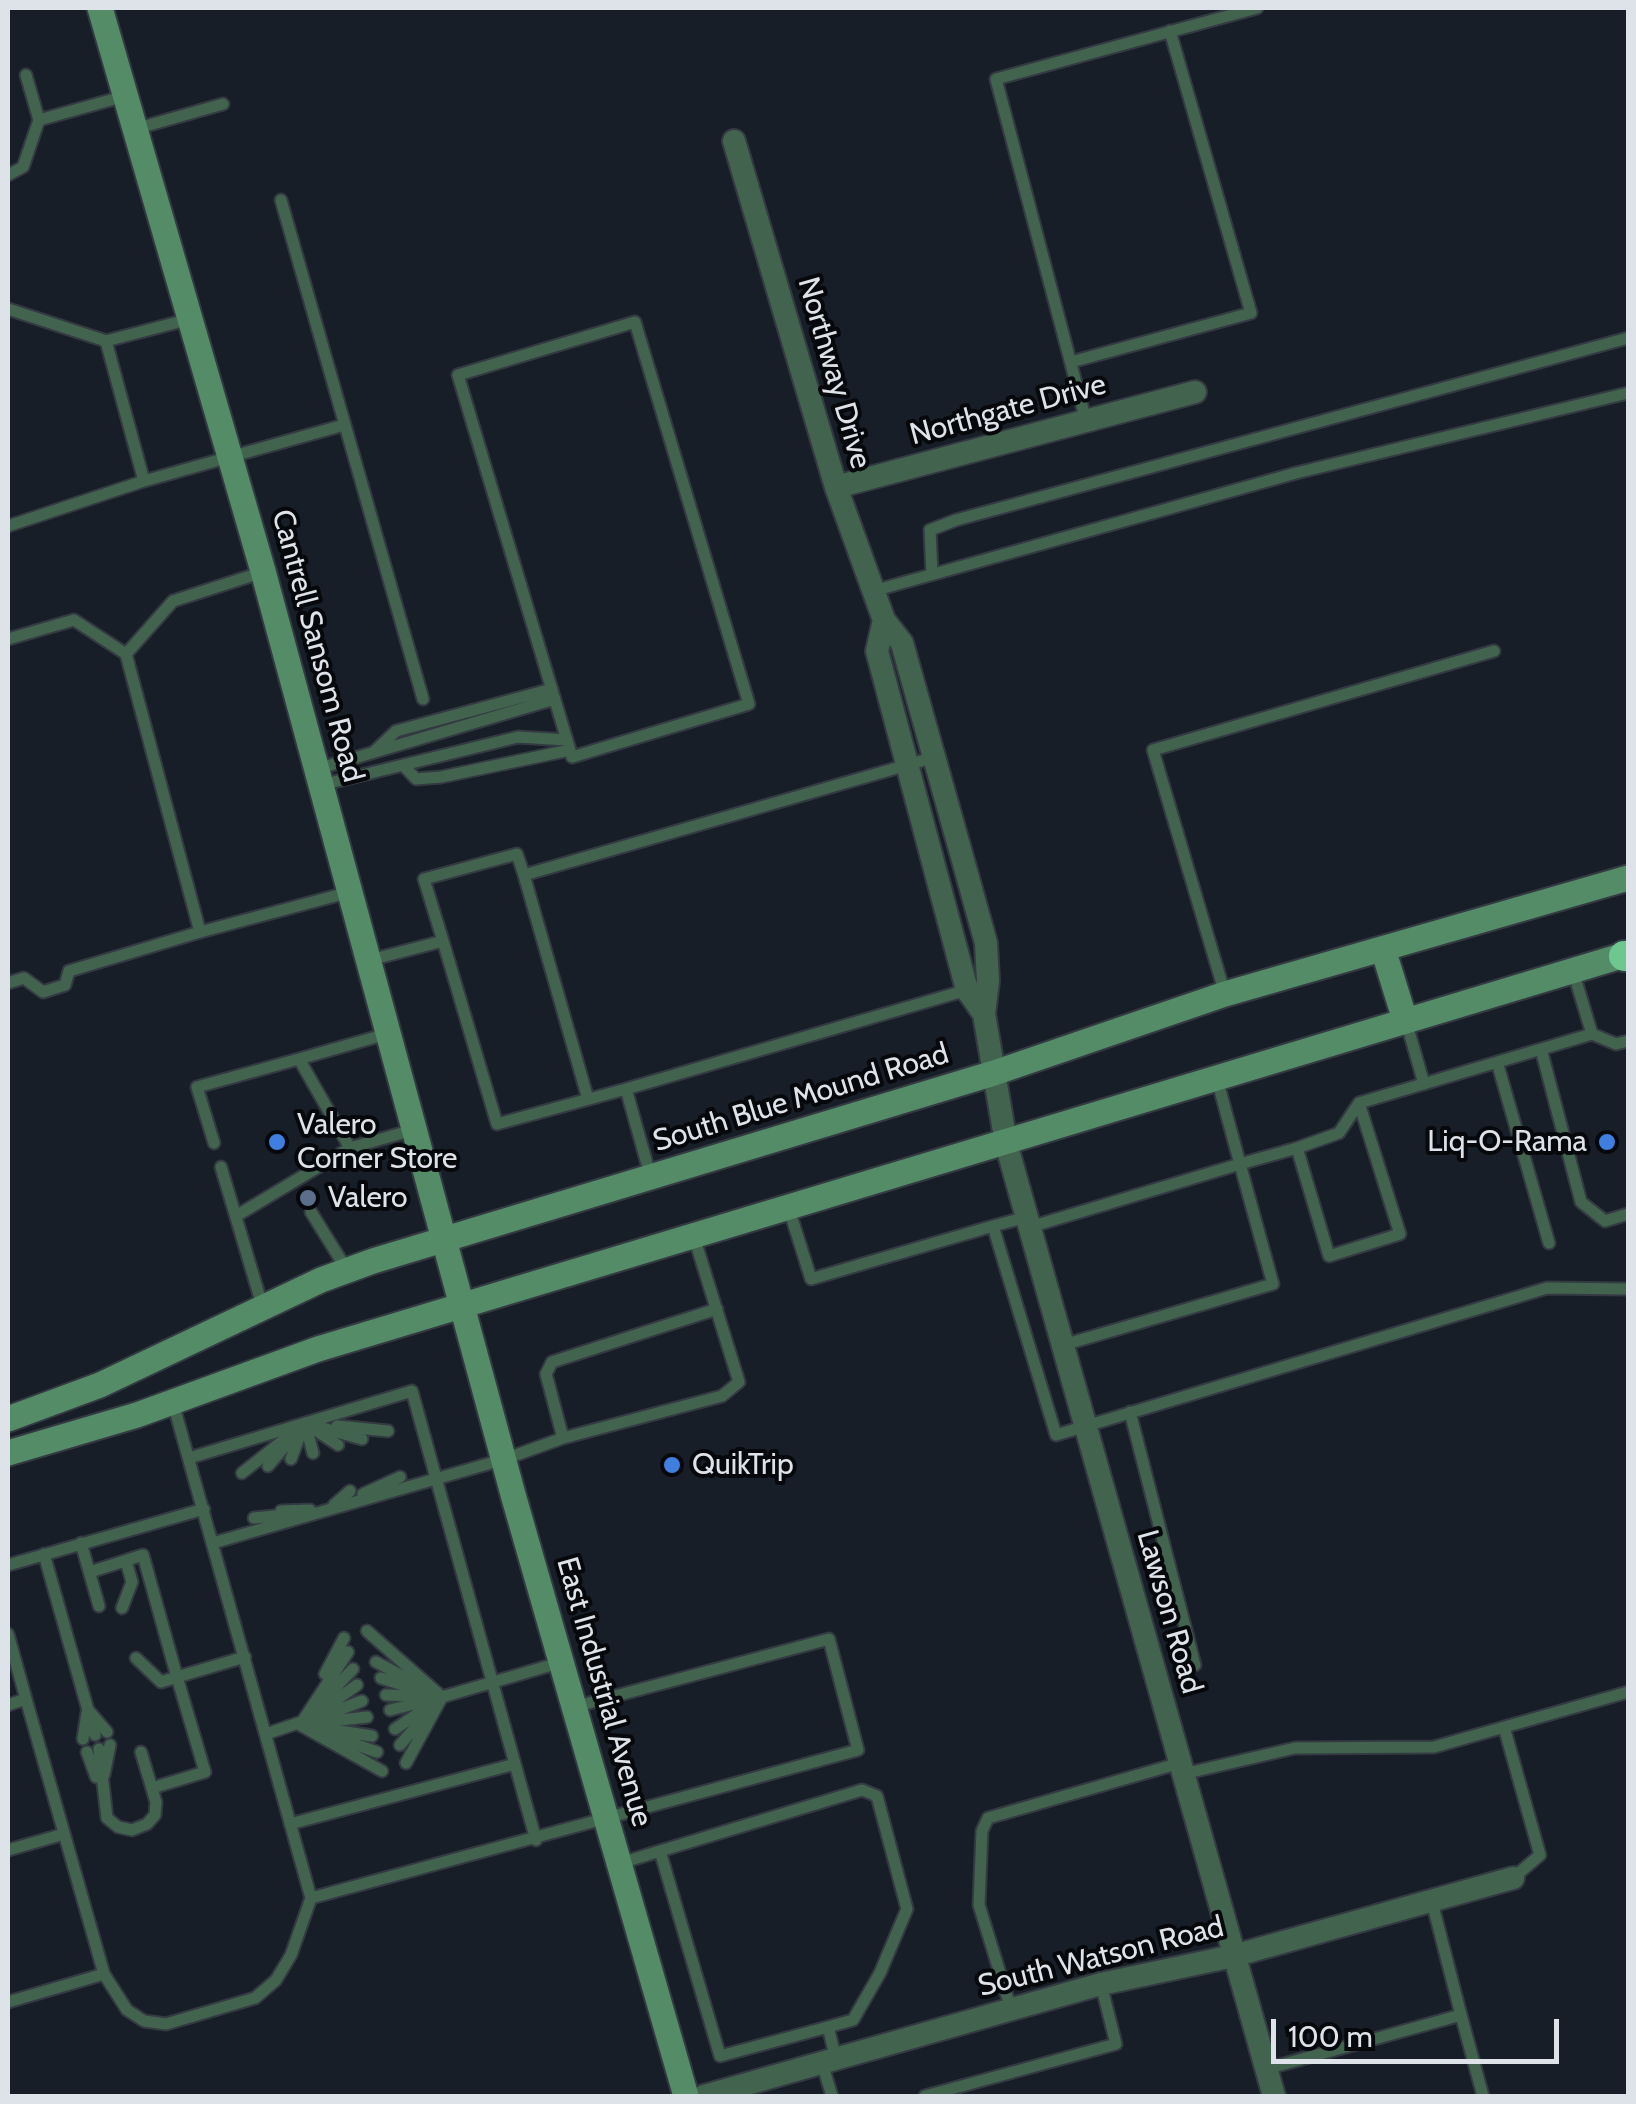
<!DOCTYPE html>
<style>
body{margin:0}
#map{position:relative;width:1636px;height:2104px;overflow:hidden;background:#181e27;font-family:Cabin,sans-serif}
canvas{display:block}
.frame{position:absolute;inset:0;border:10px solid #dee3e9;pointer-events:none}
.scale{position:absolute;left:1271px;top:2019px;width:288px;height:45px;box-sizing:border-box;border:5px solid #dee3e9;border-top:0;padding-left:12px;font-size:30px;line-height:35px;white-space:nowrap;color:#dee3e9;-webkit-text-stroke:8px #06080c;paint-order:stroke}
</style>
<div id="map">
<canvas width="1636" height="2104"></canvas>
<div class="frame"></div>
<div class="scale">100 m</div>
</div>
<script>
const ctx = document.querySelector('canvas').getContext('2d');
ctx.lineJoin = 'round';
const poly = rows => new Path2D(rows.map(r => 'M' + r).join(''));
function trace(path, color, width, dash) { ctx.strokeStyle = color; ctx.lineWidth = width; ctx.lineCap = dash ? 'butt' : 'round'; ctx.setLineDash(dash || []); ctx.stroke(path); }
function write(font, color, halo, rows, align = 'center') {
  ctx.font = font + ' Cabin,sans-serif'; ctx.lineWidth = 8; ctx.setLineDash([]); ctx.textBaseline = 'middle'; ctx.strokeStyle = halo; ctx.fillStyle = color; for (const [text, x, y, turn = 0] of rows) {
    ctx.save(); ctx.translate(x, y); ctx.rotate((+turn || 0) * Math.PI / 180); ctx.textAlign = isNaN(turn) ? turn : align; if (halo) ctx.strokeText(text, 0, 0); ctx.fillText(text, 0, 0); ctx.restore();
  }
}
const lane = poly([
 [26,75,39,120],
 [135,129,223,104],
 [8,175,23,167,39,120,125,96],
 [281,200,423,699],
 [8,309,106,341],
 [635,322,749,704,572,757,458,375,635,322],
 [1071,362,1251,313,1170,31],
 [1086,421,996,79,1257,8],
 [144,481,106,341,190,319],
 [8,526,144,481,344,425],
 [932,574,930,530,956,520,1628,338],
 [873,591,1296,473,1628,393],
 [8,639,74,620,126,654,173,601,263,572],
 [126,654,200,932,350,892],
 [375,751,396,731,552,689],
 [404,766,416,779,441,777,570,750],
 [317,769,555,699],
 [321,785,518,737,567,740],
 [524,875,588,1099],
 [443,941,424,879,517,854,524,875,935,757],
 [370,960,443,941,497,1124,626,1089],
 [8,983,24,978,43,992,65,985,69,971,200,932],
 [1225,994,1153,750,1494,651],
 [1406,1021,1424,1084],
 [390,1033,299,1059,350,1148,416,1129],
 [1592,1034,1616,1044,1628,1041],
 [1541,1049,1581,1202,1605,1221,1628,1214],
 [1497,1062,1549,1243],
 [1217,1079,1240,1164,1297,1148,1329,1256,1400,1234,1359,1103,1592,1034,1573,971],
 [214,1143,197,1087,299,1059],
 [1297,1148,1339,1133,1359,1103],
 [221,1167,263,1308],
 [651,1178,626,1089,967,990],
 [789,1209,811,1279,993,1226,1056,1435,1547,1288,1628,1289],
 [311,1212,347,1270],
 [236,1216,350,1148],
 [993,1226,1027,1217],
 [1030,1227,1240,1164,1273,1284,1063,1345],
 [173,1403,311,1898,858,1750,829,1639,574,1707],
 [1130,1412,1195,1665],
 [305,1423,313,1453],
 [337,1426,388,1431],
 [563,1438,546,1374,552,1362,717,1309],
 [338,1445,305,1423,362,1439],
 [189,1458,412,1391,536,1840],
 [291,1459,301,1432],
 [242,1473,305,1423,268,1466],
 [363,1494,400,1477],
 [334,1505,350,1491],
 [281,1511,310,1510],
 [254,1518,294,1514],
 [81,1543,99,1606],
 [213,1543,505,1459,563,1438,722,1396,739,1382,694,1237],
 [44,1554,95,1735],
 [8,1565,204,1509],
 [90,1572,143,1555,177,1677,245,1657],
 [122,1608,132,1582,126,1561],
 [367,1631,442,1697,439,1701],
 [8,1634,26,1699,8,1705],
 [348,1652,300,1725,353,1669],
 [136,1658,161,1682,177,1677,205,1772,152,1788],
 [376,1662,423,1687],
 [325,1674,344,1638],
 [381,1678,415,1689],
 [386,1695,442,1697],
 [26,1699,104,1974,127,2010,144,2021,166,2024,255,1998,276,1980,291,1955,311,1898],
 [322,1710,357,1685],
 [390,1710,430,1700],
 [90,1712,107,1732],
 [320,1717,362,1701],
 [305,1724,367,1717],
 [1504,1727,1540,1855,1513,1878],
 [327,1729,372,1736],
 [395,1729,429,1706],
 [266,1734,301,1722],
 [83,1739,87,1713],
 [400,1745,427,1714],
 [99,1749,107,1818,118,1827,132,1830,147,1824,155,1815,156,1802,141,1752],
 [87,1752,96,1777],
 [377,1752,300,1725,382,1771],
 [406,1763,442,1697,562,1662],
 [1183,1774,1295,1748,1434,1747,1628,1692],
 [104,1775,110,1745],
 [290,1824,515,1764],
 [8,1850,64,1834],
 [660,1851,862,1790,877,1796,907,1909,880,1973,853,2020,828,2027],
 [621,1863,660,1851,720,2056,828,2027,836,2059],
 [8,2002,104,1974],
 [1011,2009,979,1905,982,1831,988,1818,1180,1763],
 [1461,2015,1483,2096],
 [822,2063,832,2096],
 [1266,2069,1461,2015,1432,1902],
 [925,2096,1116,2044,1101,1984]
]);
const street = poly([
 [734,141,836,487,884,620,902,643,961,853,986,943,988,981,984,1014,1006,1143,1274,2096],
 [836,487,1195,392],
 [884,620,877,651,967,990,984,1014],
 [704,2096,1101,1984,1233,1956,1513,1878]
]);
const secondary = poly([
 [100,8,263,571,514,1498,686,2096],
 [1383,949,1405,1020],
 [8,1419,100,1385,321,1280,373,1261,994,1073,1225,994,1628,878],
 [8,1453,137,1415,318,1349,1628,954]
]);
const highway = poly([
 [1624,956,1628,956]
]);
trace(lane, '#343a42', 15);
trace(street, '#343a42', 26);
trace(secondary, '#343a42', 29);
trace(highway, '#343a42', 34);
trace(lane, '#42644e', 11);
trace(street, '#42644e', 22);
trace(secondary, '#548c68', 25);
trace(highway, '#6dc78f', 30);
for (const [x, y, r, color] of [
 [277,1142,10,"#3f7fe0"],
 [1607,1142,10,"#3f7fe0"],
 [308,1198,10,"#5c6f8a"],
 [672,1465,10,"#3f7fe0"]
]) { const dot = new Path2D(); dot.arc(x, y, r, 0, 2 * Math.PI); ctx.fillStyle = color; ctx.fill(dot); trace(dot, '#06080c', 4); }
write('30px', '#dee3e9', '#06080c', [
 ["Northway Drive",834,373,74],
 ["Northgate Drive",1008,410,-15],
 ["Cantrell Sansom Road",317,646,75],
 ["South Blue Mound Road",801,1098,-17],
 ["Lawson Road",1169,1612,74],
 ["East Industrial Avenue",604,1692,74],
 ["South Watson Road",1101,1957,-14]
]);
write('30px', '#dee3e9', '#06080c', [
 ["Valero",297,1125],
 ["Corner Store",297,1159],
 ["Liq-O-Rama",1587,1142,"right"],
 ["Valero",328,1198],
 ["QuikTrip",692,1465]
], 'left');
</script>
